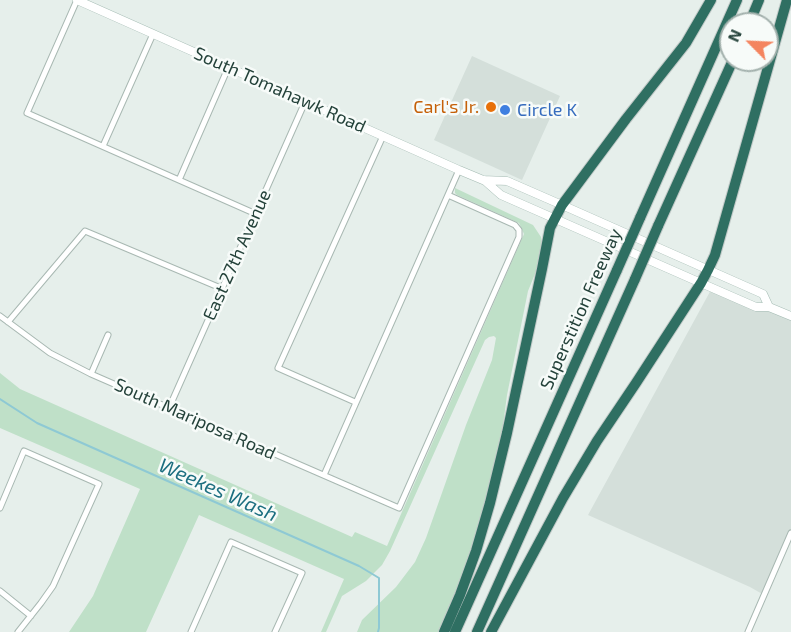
<!DOCTYPE html>
<style>
body{margin:0}
#map{position:relative;width:791px;height:632px;overflow:hidden;background:#e6efeb;font-family:"Exo 2",sans-serif}
canvas{display:block}
.north{position:absolute;left:719px;top:12px;width:60px;height:60px;box-sizing:border-box;background:#f7fbf9;border:2px solid #a3b1ad;border-radius:50%;rotate:294deg;font-size:16px;font-weight:700;line-height:24px;text-align:center;color:#24423a}
.north::after{content:'';display:block;margin:auto;width:21px;height:27px;background:#f4845f;clip-path:polygon(50% 0,100% 100%,50% 72%,0 100%)}
</style>
<div id="map">
<canvas width="791" height="632"></canvas>
<div class="north">N</div>
</div>
<script>
const ctx = document.querySelector('canvas').getContext('2d');
ctx.lineJoin = 'round';
function fill(path, color) { ctx.fillStyle = color; ctx.fill(path, 'evenodd'); }
const poly = rows => new Path2D(rows.map(r => 'M' + r).join(''));
function trace(path, color, width, dash) { ctx.strokeStyle = color; ctx.lineWidth = width; ctx.lineCap = dash ? 'butt' : 'round'; ctx.setLineDash(dash || []); ctx.stroke(path); }
function write(font, color, halo, rows, align = 'center') {
  ctx.font = font + ' "Exo 2",sans-serif'; ctx.lineWidth = 5; ctx.setLineDash([]); ctx.textBaseline = 'middle'; ctx.strokeStyle = halo; ctx.fillStyle = color; for (const [text, x, y, turn = 0] of rows) {
    ctx.save(); ctx.translate(x, y); ctx.rotate((+turn || 0) * Math.PI / 180); ctx.textAlign = isNaN(turn) ? turn : align; if (halo) ctx.strokeText(text, 0, 0); ctx.fillText(text, 0, 0); ctx.restore();
  }
}
fill(poly([
 [472,56,560,96,522,180,434,140],
 [712,288,791,316,791,533,764,595,750,587,588,515]
]), '#d4dfda');
fill(poly([
 [455,188,533,225,541,237,542,244,539,264,528,291,507,395,502,433,485,505,475,538,456,592,440,632,357,632,362,620,396,587,415,562,426,538,466,425,492,360,496,338,494,336,489,337,485,340,390,551,382,565,366,581,342,596,326,632,321,632,344,579,199,515,146,632,69,632,93,596,140,489,0,428,0,373,20,389,352,537,355,532,387,546,524,234,519,223,457,195,455,193]
]), '#bfe0c8');
trace(poly([
 [0,399,37,423,359,566,379,578,379,628,378,632]
]), '#8ec9d4', 2);
const minor = poly([
 [77,0,27,113,256,214],
 [103,146,153,34],
 [179,180,228,68],
 [0,316,50,353,91,374,399,508,519,237,519,230,515,225,448,195],
 [8,322,85,231,223,289],
 [91,374,108,335],
 [355,402,278,368,383,136],
 [169,408,305,102],
 [324,475,459,170],
 [0,508,24,451,99,484,53,586,41,603,18,632],
 [0,591,31,616],
 [191,632,231,542,302,573,275,632],
 [748,632,791,533]
]);
const secondary = poly([
 [77,0,459,170,483,180,507,181,562,205,763,294,769,307],
 [484,180,501,195,701,283,756,307,769,307,791,316]
]);
const motorway = poly([
 [749,24,759,0],
 [640,218,737,0],
 [658,226,733,60],
 [444,632,460,595,476,551,490,503,507,433,542,269,550,228,562,205,626,119,686,43,711,0],
 [455,632,617,270],
 [477,632,635,279],
 [491,632,563,498,597,441,636,383,701,283,708,270,715,255,787,0]
]);
trace(minor, '#a8b8b2', 7);
trace(secondary, '#a4bbb3', 9);
trace(motorway, '#c2cac8', 12);
trace(minor, '#fff', 5);
trace(secondary, '#fff', 8);
trace(motorway, '#2f6f62', 10);
const motorwayBridge = poly([
 [617,270,640,218],
 [635,279,658,226]
]);
trace(motorwayBridge, '#c2cac8', 12, []);
trace(motorwayBridge, '#2f6f62', 10);
for (const [x, y, r, color] of [
 [491,107,6,"#e8710a"],
 [505,110,6,"#3f7fe0"]
]) { const dot = new Path2D(); dot.arc(x, y, r, 0, 2 * Math.PI); ctx.fillStyle = color; ctx.fill(dot); trace(dot, '#f7fbf9', 2); }
write('18px', '#24423a', '#f7fbf9', [
 ["South Tomahawk Road",280,90,24],
 ["East 27th Avenue",237,255,-66],
 ["Superstition Freeway",581,309,-66],
 ["South Mariposa Road",195,419,24]
]);
write('18px', '#c56008', '#f7fbf9', [
 ["Carl's Jr.",479,107]
], 'right');
write('18px', '#366cbe', '#f7fbf9', [
 ["Circle K",517,110]
], 'left');
write('italic 20px', '#1c6f80', '#f7fbf9', [
 ["Weekes Wash",218,490,24]
]);
</script>
